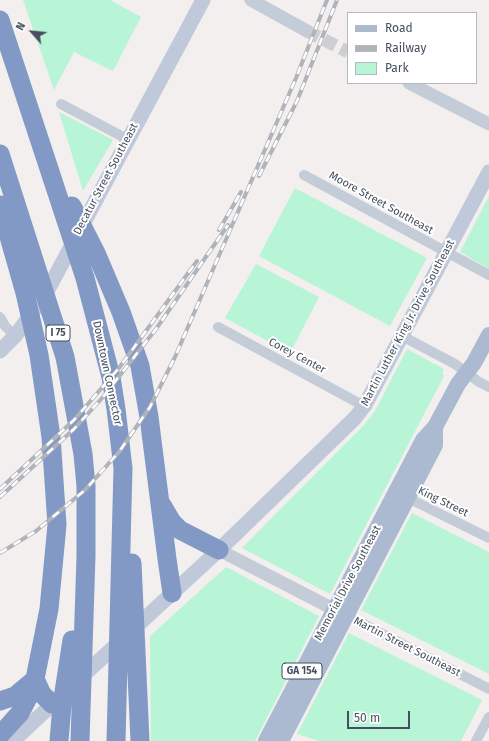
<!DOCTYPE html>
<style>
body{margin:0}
#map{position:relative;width:489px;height:741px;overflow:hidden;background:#f2efee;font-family:"Fira Sans",sans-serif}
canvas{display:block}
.legend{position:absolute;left:347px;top:12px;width:130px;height:72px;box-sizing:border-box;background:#fff;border:1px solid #b5b9bf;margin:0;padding:5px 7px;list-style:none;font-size:12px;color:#454f5f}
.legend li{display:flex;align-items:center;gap:8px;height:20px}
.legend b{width:20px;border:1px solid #b5b9bf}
.north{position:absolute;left:12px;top:12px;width:40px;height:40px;-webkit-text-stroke:3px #fff;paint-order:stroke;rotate:297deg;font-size:11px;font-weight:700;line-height:16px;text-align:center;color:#454f5f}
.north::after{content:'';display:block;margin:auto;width:14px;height:18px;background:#454f5f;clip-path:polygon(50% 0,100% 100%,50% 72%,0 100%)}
.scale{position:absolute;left:347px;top:711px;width:63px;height:18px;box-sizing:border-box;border:2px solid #454f5f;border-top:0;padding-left:5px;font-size:12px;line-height:14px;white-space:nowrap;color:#454f5f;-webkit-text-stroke:3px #fff;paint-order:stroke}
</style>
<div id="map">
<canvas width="489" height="741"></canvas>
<ul class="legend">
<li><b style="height:5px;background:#abbad1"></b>Road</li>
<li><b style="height:5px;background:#b0b3ba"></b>Railway</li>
<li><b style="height:11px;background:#b8f4d6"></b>Park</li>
</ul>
<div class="north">N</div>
<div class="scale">50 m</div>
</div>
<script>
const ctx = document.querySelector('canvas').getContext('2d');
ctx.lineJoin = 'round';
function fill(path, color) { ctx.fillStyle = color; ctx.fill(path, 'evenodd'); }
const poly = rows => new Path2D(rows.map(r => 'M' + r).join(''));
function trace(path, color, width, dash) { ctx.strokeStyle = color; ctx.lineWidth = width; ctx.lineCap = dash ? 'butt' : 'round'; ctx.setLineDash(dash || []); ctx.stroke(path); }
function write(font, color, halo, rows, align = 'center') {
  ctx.font = font + ' "Fira Sans",sans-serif'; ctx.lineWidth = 4; ctx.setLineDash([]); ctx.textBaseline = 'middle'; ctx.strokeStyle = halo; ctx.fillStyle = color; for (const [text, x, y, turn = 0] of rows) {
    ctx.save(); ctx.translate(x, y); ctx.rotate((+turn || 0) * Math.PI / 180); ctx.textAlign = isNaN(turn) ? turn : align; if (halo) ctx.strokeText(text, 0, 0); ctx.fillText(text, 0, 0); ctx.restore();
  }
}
fill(poly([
 [23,0,110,0,141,17,113,71,74,52,54,90],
 [59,112,113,140,83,191],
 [295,188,427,258,390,326,259,256],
 [489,196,489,269,460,252],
 [256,264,319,297,290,353,225,318],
 [407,349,444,369,442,373,444,376,330,594,242,548,363,426,375,411],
 [412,513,489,552,489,674,361,610],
 [226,567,319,616,255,741,151,741,150,636],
 [349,633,482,700,461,741,319,741,297,734]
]), '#b8f4d6');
trace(poly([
 [307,31,348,52]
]), '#cfcfd1', 13, [13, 6]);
trace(poly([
 [61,104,127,139],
 [304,175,489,275],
 [0,317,5,326,15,336],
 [218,327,364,406],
 [402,336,455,364,479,382,489,387],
 [408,498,489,538],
 [346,615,489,689],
 [476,741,489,717]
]), '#c4ccd8', 10);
trace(poly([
 [251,0,307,31],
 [409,83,489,124],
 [219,550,343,614]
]), '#c4ccd8', 13);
trace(poly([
 [0,351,15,336,44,297,203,0],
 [76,682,219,550,355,418,365,405,489,172],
 [13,741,60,697]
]), '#bfc9da', 15);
trace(poly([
 [266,741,423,440,435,427,458,384,474,363,489,335],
 [281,741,435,445,435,427]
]), '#abbad1', 16);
trace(poly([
 [0,20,85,278,111,377,116,409,123,468,116,741],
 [0,154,65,357,83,454,86,486,86,556,80,741],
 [0,205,25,293,39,355,51,437,57,525,49,609,35,679,31,692,20,713,0,735],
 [72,206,96,253,121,312,140,366,149,417,167,559,172,593],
 [162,505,172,522,180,530,219,550],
 [132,563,140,741],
 [35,679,42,694,52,704],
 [0,701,15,696,34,680],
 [59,741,62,705,72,640]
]), '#8199c4', 19);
const rail = poly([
 [259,176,297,101,337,0],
 [219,230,241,192],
 [0,489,74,420,119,368,197,261],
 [0,497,74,429,103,397,156,329,228,225],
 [0,553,36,531,85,490,119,452,150,407,175,357,296,78,327,0]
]);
trace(rail, '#b0b3ba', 4);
trace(rail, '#fff', 2.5, [8]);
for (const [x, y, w] of [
 [58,333,24],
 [302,671,40]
]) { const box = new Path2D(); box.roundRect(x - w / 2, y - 8, w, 16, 3); ctx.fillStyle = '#fff'; ctx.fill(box); trace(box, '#454f5f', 1); }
write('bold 10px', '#454f5f', null, [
 ["I 75",58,333],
 ["GA 154",302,671]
]);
write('11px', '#454f5f', '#fff', [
 ["Decatur Street Southeast",106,179,-62],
 ["Moore Street Southeast",381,203,29],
 ["Martin Luther King Jr. Drive Southeast",408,323,-62],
 ["Corey Center",297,356,28],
 ["Downtown Connector",107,373,78],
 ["King Street",443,502,26],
 ["Memorial Drive Southeast",348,583,-62],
 ["Martin Street Southeast",407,647,27]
]);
</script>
